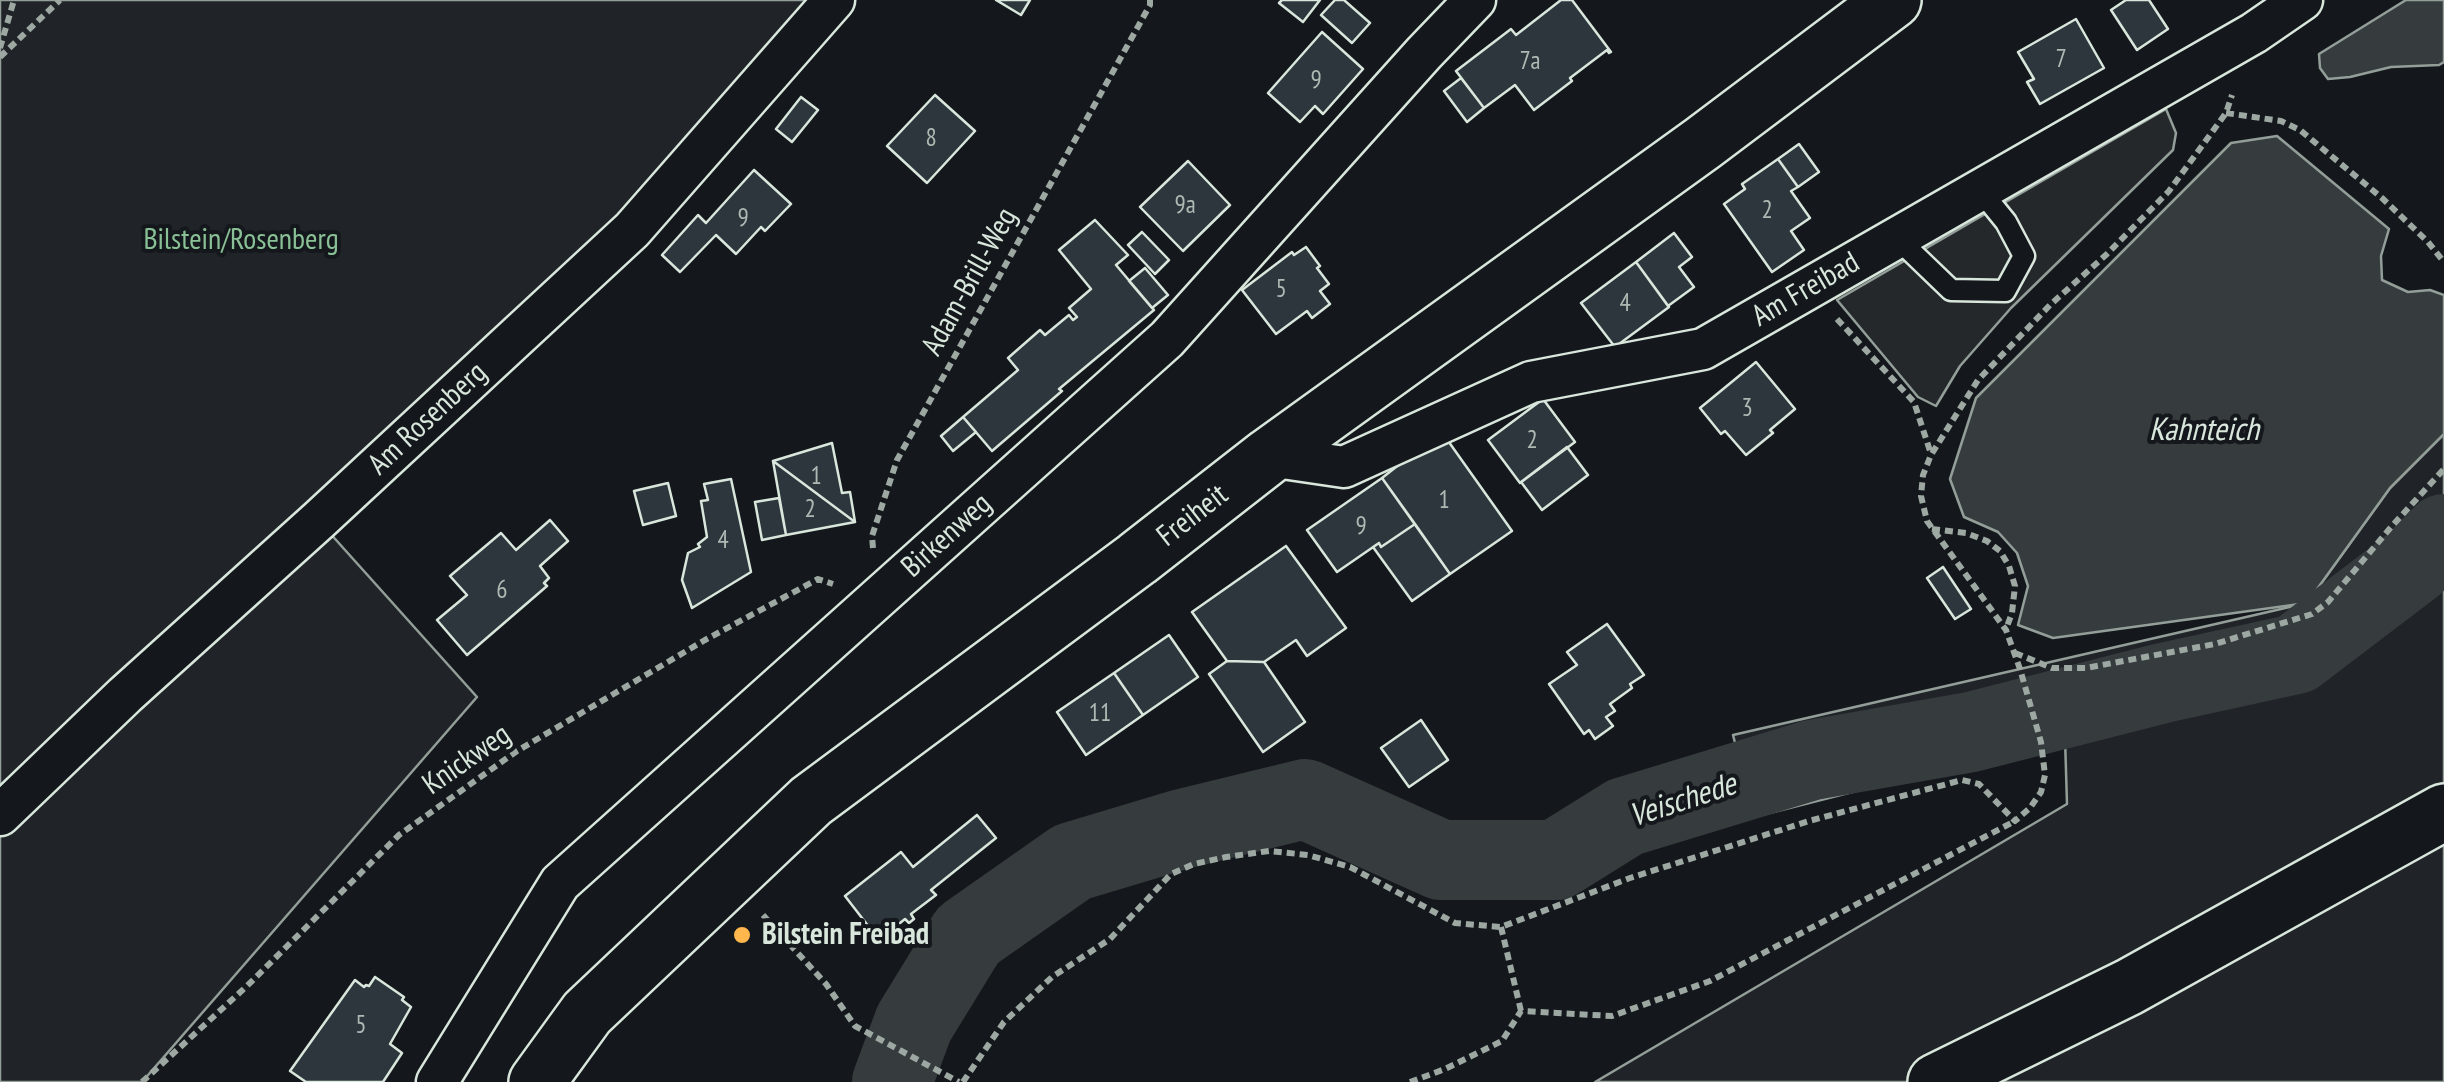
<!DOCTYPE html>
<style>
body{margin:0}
canvas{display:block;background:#14181c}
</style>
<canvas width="2444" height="1082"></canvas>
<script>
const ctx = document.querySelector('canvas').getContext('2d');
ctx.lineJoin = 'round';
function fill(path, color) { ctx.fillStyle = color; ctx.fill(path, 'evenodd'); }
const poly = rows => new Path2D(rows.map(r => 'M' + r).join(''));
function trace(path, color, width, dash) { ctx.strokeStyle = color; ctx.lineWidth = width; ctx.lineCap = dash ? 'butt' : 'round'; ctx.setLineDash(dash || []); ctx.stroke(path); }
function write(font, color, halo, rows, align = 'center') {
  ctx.font = font + ' "PT Sans Narrow",sans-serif'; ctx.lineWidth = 8; ctx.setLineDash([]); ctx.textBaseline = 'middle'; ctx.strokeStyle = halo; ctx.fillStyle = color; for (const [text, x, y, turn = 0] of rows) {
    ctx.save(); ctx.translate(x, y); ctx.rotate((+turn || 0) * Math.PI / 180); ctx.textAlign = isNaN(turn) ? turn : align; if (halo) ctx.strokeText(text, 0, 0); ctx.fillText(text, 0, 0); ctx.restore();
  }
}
const green = poly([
 [0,0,834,0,319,521,477,697,142,1082,0,1082,0,0],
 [2444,434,2444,1082,1595,1082,2067,804,2065,738,1754,817,1733,735,2307,603,2390,488,2444,434]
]);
fill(green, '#202428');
trace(green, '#939e99', 2.5);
const parking = poly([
 [2166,109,2176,133,2173,150,2011,308,1960,366,1936,406,1918,397,1837,300,2166,109]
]);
fill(parking, '#24282b');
trace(parking, '#939e99', 2.5);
const water = poly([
 [2406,0,2444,0,2444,62,2439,65,2391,67,2350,77,2328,79,2320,68,2319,54,2406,0],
 [2277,136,2389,229,2381,256,2382,280,2408,292,2430,290,2444,295,2444,434,2390,488,2307,603,2053,638,2018,625,2028,586,2017,553,1998,532,1964,517,1950,479,1976,398,2231,143,2277,136]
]);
fill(water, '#363b3e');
trace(water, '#939e99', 2.5);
trace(poly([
 [892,1082,914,1023,968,935,1072,862,1182,829,1305,799,1441,860,1556,860,1625,817,1812,760,1971,732,2163,683,2296,654,2413,565,2444,534]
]), '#363b3e', 80);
const building = poly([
 [996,0,1030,0,1021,15,996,0],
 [1282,0,1320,0,1303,22,1279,3,1282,0],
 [1335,0,1344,0,1370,23,1352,43,1321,15,1335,0],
 [1561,0,1572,0,1611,52,1609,53,1607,50,1570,78,1572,81,1534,110,1515,85,1484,108,1456,71,1511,29,1516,35,1561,0],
 [2126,0,2149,0,2168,29,2137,50,2111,10,2126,0],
 [2076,19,2104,68,2040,104,2027,82,2034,79,2018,52,2076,19],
 [1322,32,1363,69,1323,114,1315,106,1300,122,1268,93,1322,32],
 [1461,78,1484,108,1467,122,1444,91,1461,78],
 [935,95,975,131,927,183,887,146,935,95],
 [801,97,818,110,792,142,776,129,801,97],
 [1799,144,1819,172,1798,187,1778,159,1799,144],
 [1778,159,1798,187,1791,191,1810,218,1791,231,1804,250,1772,272,1724,204,1745,189,1742,184,1778,159],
 [1188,161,1230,205,1183,251,1140,207,1188,161],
 [754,170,791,204,765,231,761,227,736,254,716,235,680,272,662,255,698,215,706,223,754,170],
 [1095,220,1128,255,1116,265,1154,310,1059,389,1062,391,992,451,963,417,1018,370,1008,358,1040,330,1045,335,1069,315,1073,320,1077,317,1069,308,1091,289,1059,250,1095,220],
 [1142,232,1169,260,1155,274,1128,245,1142,232],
 [1674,233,1692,257,1679,267,1694,287,1668,306,1636,262,1674,233],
 [1306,247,1320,266,1317,268,1329,284,1320,291,1330,304,1312,318,1307,311,1276,334,1242,290,1292,252,1294,255,1306,247],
 [1636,262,1669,307,1615,347,1581,303,1636,262],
 [1145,268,1168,295,1152,308,1129,281,1145,268],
 [1756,362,1795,409,1770,430,1773,433,1746,455,1725,431,1721,434,1700,408,1756,362],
 [1543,399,1575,442,1520,483,1488,440,1543,399],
 [963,417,976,432,953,451,941,436,963,417],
 [1446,438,1512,531,1450,574,1382,478,1405,460,1446,438],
 [832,443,842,493,850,492,855,522,773,461,832,443],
 [1567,447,1588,475,1542,510,1521,482,1567,447],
 [773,461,855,522,786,535,773,461],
 [1382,478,1415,524,1381,547,1379,543,1337,572,1307,530,1382,478],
 [731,479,751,572,692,608,682,580,688,553,700,547,698,544,707,537,701,501,708,500,704,484,731,479],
 [668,483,676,516,643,525,634,491,668,483],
 [779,498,786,535,762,540,755,502,779,498],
 [550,520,568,541,540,566,549,578,544,583,547,586,467,655,437,620,467,595,450,576,501,533,516,550,550,520],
 [1415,524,1450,574,1412,601,1373,547,1379,543,1381,547,1415,524],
 [1286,546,1346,628,1307,656,1296,640,1264,662,1227,661,1192,612,1286,546],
 [1943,567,1971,609,1955,619,1927,578,1943,567],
 [1607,624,1644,675,1630,684,1632,688,1610,704,1615,711,1606,717,1613,726,1595,739,1589,730,1584,734,1549,684,1577,665,1567,652,1607,624],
 [1169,635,1198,677,1143,715,1114,673,1169,635],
 [1227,661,1264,662,1305,722,1263,752,1209,674,1227,661],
 [1114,673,1143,715,1086,755,1057,712,1114,673],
 [1421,720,1448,760,1409,787,1381,748,1421,720],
 [977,815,996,838,931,890,936,895,911,914,914,919,909,923,905,919,879,940,845,896,901,852,913,867,977,815],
 [375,977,404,997,402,1000,411,1007,390,1044,402,1053,383,1082,306,1082,290,1071,355,980,364,987,366,985,369,986,375,977]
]);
fill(building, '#2c363c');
trace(building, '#d8e6dc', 2.5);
const lane = poly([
 [1897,238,1951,290,2005,291,2024,256,2006,222,1980,190]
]);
const street = poly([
 [1269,456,1344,467,1531,382,1703,349,2254,33,2302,0],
 [0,815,125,695,319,520,632,230,834,0],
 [437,1082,560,883,1167,339,1424,53,1475,0]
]);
const secondary = poly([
 [1936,1082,2129,987,2444,812]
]);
const primary = poly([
 [537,1082,587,1013,811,801,1137,559,1269,456,1703,143,1893,0]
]);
trace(lane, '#d8e6dc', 25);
trace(street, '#d8e6dc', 45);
trace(secondary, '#d8e6dc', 60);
trace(primary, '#d8e6dc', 60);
trace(poly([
 [0,48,14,0],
 [0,57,60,0],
 [2226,113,2281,121,2300,130,2382,198,2428,242,2444,262],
 [1837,319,1914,402,1931,454],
 [1932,529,1966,533,1987,541,2000,551,2009,566,2015,586,2012,613,2006,629],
 [873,548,872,536,897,460,1150,5,1150,0],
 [2015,653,2052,668,2086,668,2215,644,2312,614,2328,602,2392,526,2444,469],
 [763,915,826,984,855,1026,959,1082],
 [1501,927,1521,1011],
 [142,1082,247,986,399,835,517,751,705,640,818,579,833,584],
 [963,1082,1004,1022,1052,977,1110,939,1171,874,1194,864,1226,857,1269,851,1308,855,1350,867,1455,923,1501,927,1630,878,1809,821,1962,780,1979,784,2015,821,2030,808,2041,792,2045,775,2041,742,2020,669,2006,630,1927,521,1921,496,1923,475,1931,455,1978,380,2050,305,2107,254,2169,191,2226,113,2232,95],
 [1410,1082,1445,1069,1502,1041,1521,1011,1612,1016,1710,981,2015,821]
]), '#9da8a2', 6, [8, 5]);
trace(lane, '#14181c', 20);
trace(street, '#14181c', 40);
trace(secondary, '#14181c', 55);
trace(primary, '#14181c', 55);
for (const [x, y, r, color] of [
 [742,935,10,"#ffb74d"]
]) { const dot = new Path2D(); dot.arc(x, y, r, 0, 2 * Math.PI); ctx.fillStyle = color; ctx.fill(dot); trace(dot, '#14181c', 4); }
write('25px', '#adbab4', null, [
 ["7",2061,60],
 ["7a",1530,62],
 ["9",1316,81],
 ["8",931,139],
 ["9a",1185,206],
 ["2",1767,211],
 ["9",743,219],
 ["5",1281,290],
 ["4",1625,304],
 ["3",1747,409],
 ["2",1532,441],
 ["1",816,477],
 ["1",1444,501],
 ["2",810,510],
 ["9",1361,527],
 ["4",723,541],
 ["6",502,591],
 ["11",1100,714],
 ["5",361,1026]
]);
write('30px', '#8ac095', '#14181c', [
 ["Bilstein/Rosenberg",241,240]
]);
write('30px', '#d8e6dc', '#14181c', [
 ["Adam-Brill-Weg",970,282,-61],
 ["Am Freibad",1806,290,-30],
 ["Am Rosenberg",428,419,-43],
 ["Freiheit",1193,516,-38],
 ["Birkenweg",947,536,-42],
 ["Knickweg",467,760,-35]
]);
write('bold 30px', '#d8e6dc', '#14181c', [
 ["Bilstein Freibad",762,935]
], 'left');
write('italic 32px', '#d8e6dc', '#14181c', [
 ["Kahnteich",2204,431],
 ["Veischede",1683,801,-18]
]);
</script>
